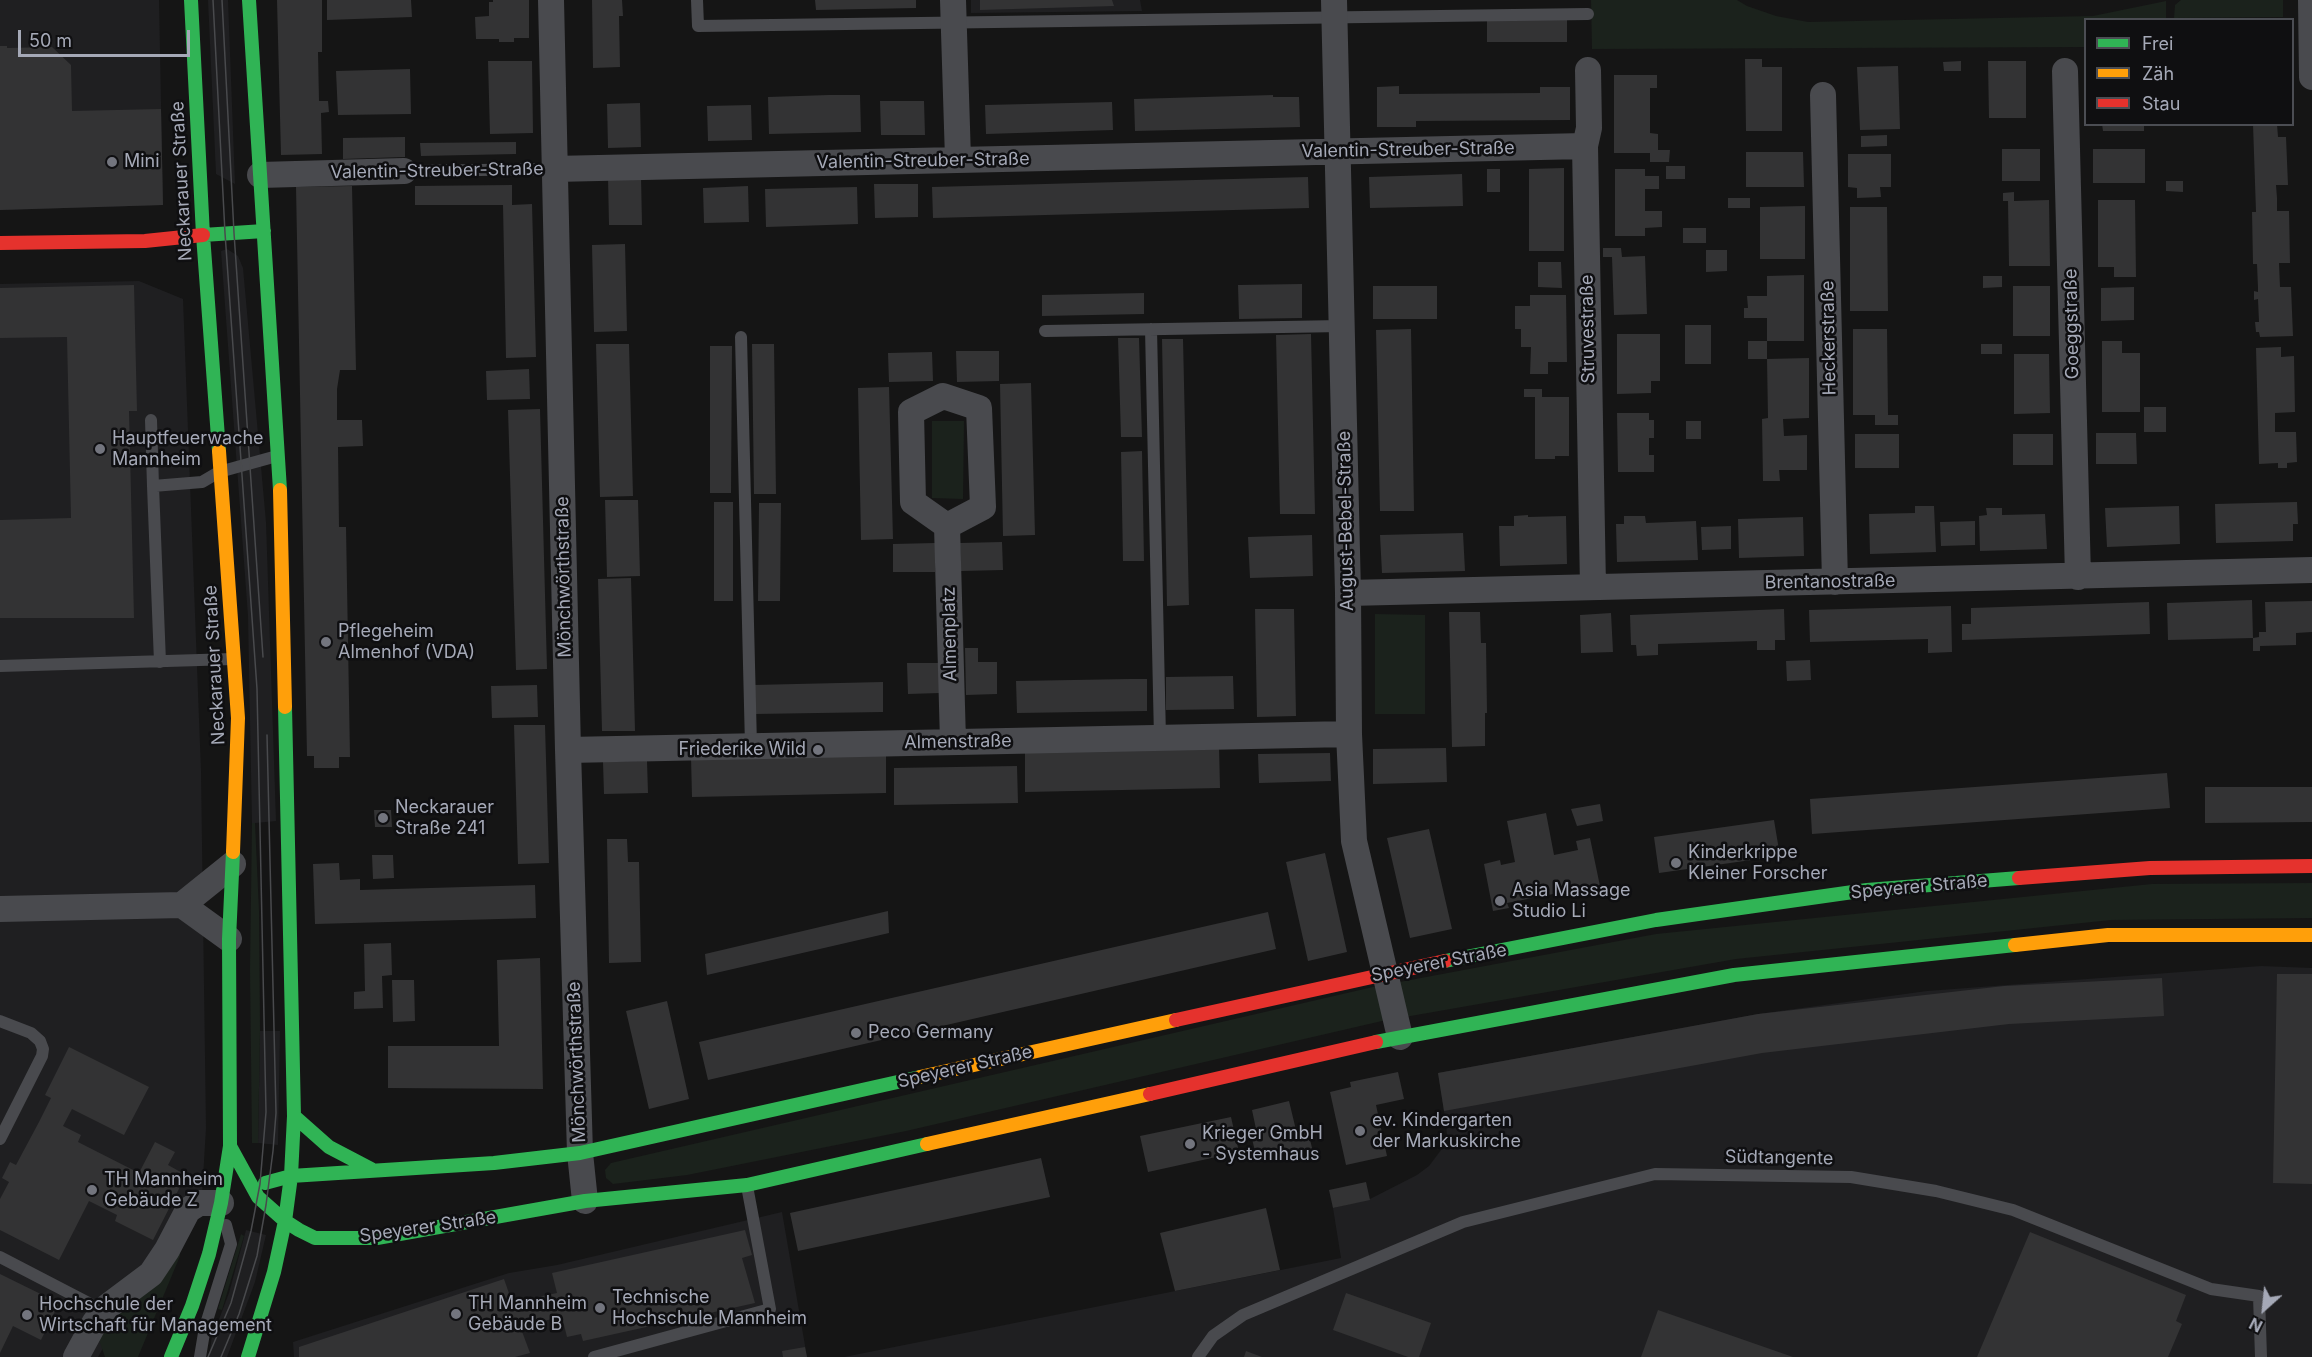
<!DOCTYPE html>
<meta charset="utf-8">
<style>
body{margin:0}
#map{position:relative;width:2312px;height:1357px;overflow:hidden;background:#151515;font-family:Inter,sans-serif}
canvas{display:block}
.legend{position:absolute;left:2084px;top:18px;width:210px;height:108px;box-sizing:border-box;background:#0f0f11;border:2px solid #4b4d53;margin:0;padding:8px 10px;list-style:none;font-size:18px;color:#a5a9b7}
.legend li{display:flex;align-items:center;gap:12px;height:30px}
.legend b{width:30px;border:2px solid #4b4d53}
.north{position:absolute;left:2234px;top:1279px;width:60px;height:60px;-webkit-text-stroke:4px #0f0f11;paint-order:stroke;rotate:207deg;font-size:16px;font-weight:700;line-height:24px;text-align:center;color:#a5a9b7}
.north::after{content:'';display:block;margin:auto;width:21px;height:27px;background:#a5a9b7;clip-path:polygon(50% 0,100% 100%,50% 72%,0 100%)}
.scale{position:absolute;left:18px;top:30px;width:172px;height:27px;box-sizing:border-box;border:3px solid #a5a9b7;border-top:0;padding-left:8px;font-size:18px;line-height:21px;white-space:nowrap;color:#a5a9b7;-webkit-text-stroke:4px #0f0f11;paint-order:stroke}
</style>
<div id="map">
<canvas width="2312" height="1357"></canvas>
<ul class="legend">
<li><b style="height:8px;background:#30b455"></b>Frei</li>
<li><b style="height:8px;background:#ff9f0a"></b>Zäh</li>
<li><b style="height:8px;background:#e5322d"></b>Stau</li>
</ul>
<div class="north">N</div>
<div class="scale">50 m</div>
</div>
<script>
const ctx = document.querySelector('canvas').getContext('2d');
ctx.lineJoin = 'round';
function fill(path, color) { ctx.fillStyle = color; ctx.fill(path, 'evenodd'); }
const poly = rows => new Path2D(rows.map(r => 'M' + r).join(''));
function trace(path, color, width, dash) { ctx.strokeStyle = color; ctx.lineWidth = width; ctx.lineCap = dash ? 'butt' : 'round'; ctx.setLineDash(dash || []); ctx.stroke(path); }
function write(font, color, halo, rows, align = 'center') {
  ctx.font = font + ' Inter,sans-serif'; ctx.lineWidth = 5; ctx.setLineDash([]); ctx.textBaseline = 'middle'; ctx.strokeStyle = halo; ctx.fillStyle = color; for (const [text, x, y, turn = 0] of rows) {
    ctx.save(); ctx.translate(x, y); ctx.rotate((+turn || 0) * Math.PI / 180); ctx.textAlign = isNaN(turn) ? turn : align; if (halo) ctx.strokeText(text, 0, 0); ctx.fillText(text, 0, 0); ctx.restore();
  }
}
fill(poly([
 [0,0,159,0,163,205,0,210],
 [208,0,228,0,235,184,216,174],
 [971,0,1140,0,1142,11,971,13],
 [227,249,238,256,243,268,266,522,276,821,255,823,252,823,248,616,221,251],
 [139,281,183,299,201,771,206,1128,202,1195,114,1329,98,1357,0,1357,0,284],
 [2261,966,2312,968,2312,1357,844,1357,1341,1258,1333,1208,1370,1199,1417,1175,1429,1166,1444,1146,1447,1136,1446,1124,1438,1073,1758,1014,1927,991],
 [260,1031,280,1031,278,1145,258,1143],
 [782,1212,807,1357,294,1357,293,1342,509,1273,557,1265],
 [246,1230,266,1235,255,1282,227,1357,209,1357,214,1321,218,1322,229,1293]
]), '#1f1f21');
fill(poly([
 [1591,0,1737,0,1747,6,1776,16,1808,22,2093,16,2166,1,2166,19,2086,20,2085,47,1592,49],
 [2181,0,2283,0,2283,17,2174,18,2175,5],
 [932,421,964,421,963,499,932,498],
 [1375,614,1425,615,1425,714,1375,714],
 [252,823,255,823,259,911,260,1031,258,1143,252,1143,250,970],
 [2312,883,2312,918,2111,920,1736,959,1382,1021,906,1131,687,1175,613,1184,606,1178,605,1170,611,1163,1373,987,1656,934,2152,884],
 [241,1234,244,1236,222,1310,218,1309],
 [180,1250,180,1256,138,1357,105,1357,98,1337,107,1324]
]), '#1b221c');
fill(poly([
 [277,0,322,0,322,52,318,52,319,101,328,101,329,112,321,113,322,154,281,155],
 [327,0,411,0,412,17,327,20],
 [493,0,529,0,529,38,514,38,514,42,499,42,499,39,476,39,475,17,489,16,489,2,493,2],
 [592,0,622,0,623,16,619,16,620,67,593,68],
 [815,0,916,0,916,8,816,10],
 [980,0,1112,0,1114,6,980,10],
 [1487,20,1567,20,1567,42,1487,42],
 [0,46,7,46,7,48,52,47,71,65,72,111,161,109,163,205,0,210],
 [1745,59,1762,59,1762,67,1782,67,1782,131,1746,131],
 [488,61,532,61,533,133,490,134],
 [1961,61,1961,71,1944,71,1943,62],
 [1988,61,2026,61,2026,118,1989,118],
 [1898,66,1900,129,1860,130,1857,67],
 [410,69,411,114,338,115,336,71],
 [1614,75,1657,75,1657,88,1650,88,1650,133,1658,134,1658,150,1670,150,1669,162,1650,162,1650,153,1614,153],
 [1399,86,1399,94,1540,93,1540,87,1570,87,1570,120,1416,121,1416,127,1377,127,1377,87],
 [829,95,860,95,861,132,769,134,768,97],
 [1273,95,1273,97,1299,97,1300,127,1135,131,1134,99],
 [880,101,924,101,925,135,881,135],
 [1112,102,1113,130,986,134,985,105],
 [640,103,641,147,608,148,607,104],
 [751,105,752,140,708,141,707,106],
 [2102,124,2144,124,2144,131,2103,131],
 [2253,124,2277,124,2278,137,2286,137,2288,185,2276,185,2277,198,2277,211,2289,211,2290,263,2279,263,2280,287,2291,287,2293,336,2260,337,2259,332,2256,332,2255,322,2259,322,2258,299,2254,300,2254,291,2258,292,2258,288,2257,264,2253,264,2252,212,2256,212],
 [1887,135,1887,146,1861,147,1861,136],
 [405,137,405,157,343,159,343,138],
 [516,142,516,154,421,156,420,143],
 [2002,149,2040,149,2040,181,2002,181],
 [2093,149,2145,149,2145,183,2093,183],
 [1746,152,1803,152,1804,187,1746,187],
 [1848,154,1891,154,1891,187,1880,187,1881,197,1857,198,1857,188,1848,187],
 [1666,166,1685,166,1685,179,1666,179],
 [1564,168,1564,251,1529,251,1529,169],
 [1487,169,1500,169,1500,192,1487,192],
 [1615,169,1645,169,1645,176,1659,176,1659,189,1645,189,1645,211,1662,211,1662,227,1645,228,1645,236,1615,236],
 [1462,174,1463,206,1370,208,1369,177],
 [641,176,642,225,609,225,608,177],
 [1308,177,1309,208,933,218,932,187],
 [2166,181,2183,181,2183,192,2166,191],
 [874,184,918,184,918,217,875,218],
 [512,185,512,205,532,204,536,357,506,358,503,205,415,205,415,186],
 [352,186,356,370,340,370,337,389,337,420,362,420,363,446,338,447,339,527,346,527,350,757,339,757,339,768,314,768,314,756,307,756,296,187],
 [748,186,749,222,704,223,703,188],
 [857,187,858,224,766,227,765,189],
 [2014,192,2014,201,2049,200,2050,266,2009,266,2008,201,2003,201,2003,193],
 [1728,198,1750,198,1750,208,1728,208],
 [2098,200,2135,200,2136,277,2114,277,2114,267,2098,267],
 [1805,206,1805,259,1760,259,1760,207],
 [1850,207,1887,207,1888,311,1850,311],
 [1683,228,1706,228,1706,243,1683,243],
 [625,244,627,331,594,332,592,245],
 [1603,248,1621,248,1622,257,1645,256,1647,314,1614,315,1612,257,1603,257],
 [1706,250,1727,250,1727,271,1706,272],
 [1538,262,1561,262,1562,288,1538,287],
 [1804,275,1804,341,1767,341,1767,318,1744,318,1744,308,1748,308,1747,296,1767,296,1767,276],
 [1983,276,2002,276,2002,287,1983,288],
 [1302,284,1302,318,1239,319,1238,285],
 [134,285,137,411,129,411,134,618,0,618,0,520,71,518,67,337,0,338,0,288],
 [1373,286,1437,286,1437,319,1373,319],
 [2013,286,2050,286,2050,336,2013,336],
 [2134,287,2134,320,2101,321,2101,288],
 [1144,293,1144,314,1042,316,1042,295],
 [1530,295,1566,295,1567,362,1548,362,1548,374,1530,374,1531,347,1521,347,1521,329,1515,329,1515,306,1530,306],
 [1685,325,1711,325,1711,364,1685,364],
 [1411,329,1414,511,1380,511,1376,330],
 [1853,329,1887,329,1888,415,1898,415,1898,425,1875,425,1875,415,1853,415],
 [1311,334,1315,514,1280,514,1276,335],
 [1617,334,1660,334,1660,381,1651,381,1651,393,1617,394],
 [1118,338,1139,338,1142,437,1121,437],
 [1162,339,1183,339,1189,605,1167,606],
 [1748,341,1767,341,1767,359,1748,359],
 [2102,341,2122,341,2122,353,2140,353,2140,412,2102,412],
 [596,344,629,344,633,496,600,497],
 [752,344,774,344,776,494,754,494],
 [1981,344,2002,344,2002,354,1981,354],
 [710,346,732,346,731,493,710,493],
 [2281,347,2281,357,2294,356,2295,412,2275,413,2275,432,2296,432,2297,462,2287,463,2287,468,2278,468,2278,463,2259,464,2256,348],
 [956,351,999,351,999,381,957,382],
 [932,352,933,381,889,382,888,353],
 [2014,354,2049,354,2050,413,2014,414],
 [1809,358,1809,418,1783,419,1784,436,1807,435,1807,470,1779,470,1780,481,1763,481,1762,419,1768,418,1767,359],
 [529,369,530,399,487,400,486,371],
 [1031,383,1035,535,1003,536,1000,384],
 [889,387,893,539,861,540,858,388],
 [1524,389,1542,389,1542,397,1569,397,1569,456,1555,456,1555,459,1535,459,1535,397,1524,397],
 [2144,407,2166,407,2166,432,2144,432],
 [540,409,547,669,516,670,508,410],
 [1617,413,1649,413,1649,420,1654,420,1654,438,1649,438,1649,455,1654,455,1654,472,1618,472],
 [1686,421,1701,421,1701,439,1686,439],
 [2096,433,2136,433,2137,464,2096,464],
 [1855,434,1899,434,1899,468,1855,468],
 [2013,434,2053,434,2053,465,2013,465],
 [1142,451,1144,561,1123,561,1121,452],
 [605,500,638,500,640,576,607,577],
 [714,502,733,502,733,601,714,601],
 [2297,502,2298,524,2293,524,2293,541,2216,543,2215,504],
 [759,503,781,503,780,601,758,601],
 [1915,506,1934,506,1936,552,1870,554,1869,514,1915,513],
 [2179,506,2180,544,2107,547,2105,508],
 [1986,508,2002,508,2002,515,2045,514,2047,549,1980,551,1979,516,1987,515],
 [1528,515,1528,517,1566,516,1567,564,1500,566,1499,526,1514,526,1514,516],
 [1624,516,1645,516,1646,523,1696,521,1698,560,1617,562,1616,524,1624,524],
 [1803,517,1804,556,1739,558,1738,519],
 [1975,521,1975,545,1941,546,1940,522],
 [1731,526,1731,549,1702,550,1701,527],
 [1463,533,1465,571,1382,573,1380,535],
 [1312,535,1313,576,1250,578,1248,537],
 [1002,542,1003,570,961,571,960,543],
 [935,543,935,572,893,572,893,544],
 [631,578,635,731,602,731,598,579],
 [2252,600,2253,638,2168,640,2167,603],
 [2312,601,2312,632,2296,633,2296,645,2260,646,2260,651,2253,651,2253,638,2259,637,2259,632,2266,632,2265,602],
 [2149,602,2150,634,1962,640,1962,624,1971,624,1971,608],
 [1951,606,1952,652,1928,653,1928,639,1810,642,1809,610],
 [1255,609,1294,609,1296,716,1257,717],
 [1784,609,1785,640,1775,640,1775,650,1757,650,1757,641,1658,644,1658,655,1637,656,1636,645,1631,645,1630,615],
 [1449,612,1480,612,1481,643,1486,643,1487,713,1485,713,1485,746,1452,747],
 [1611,613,1613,652,1581,653,1580,615],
 [965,648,978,648,978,662,997,662,997,694,966,695],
 [1810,660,1811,680,1787,681,1786,661],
 [907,663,940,663,940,693,908,694],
 [1233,676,1234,709,1166,710,1166,677],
 [1130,679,1147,679,1147,711,1017,713,1016,681],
 [883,682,883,712,754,714,753,685],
 [537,685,538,717,492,718,491,686],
 [514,725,545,725,549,863,518,864],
 [1219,747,1220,788,1025,792,1025,751],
 [1446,748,1447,782,1373,784,1373,749],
 [886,752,886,793,692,797,691,757],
 [1330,753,1331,781,1259,783,1258,754],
 [647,761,648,793,604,794,603,762],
 [1017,766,1018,803,894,805,894,768],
 [2167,773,2170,808,1812,834,1810,799],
 [2205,787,2312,787,2312,822,2205,823],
 [1600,804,1603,821,1577,826,1571,809],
 [374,810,391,810,392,827,375,827],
 [1546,813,1554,855,1578,850,1576,841,1590,838,1601,891,1585,894,1584,888,1507,903,1509,908,1493,911,1484,864,1500,860,1501,865,1515,862,1507,821],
 [1774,820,1780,856,1659,873,1654,837],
 [1429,829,1452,929,1410,938,1387,838],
 [607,839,627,839,628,862,639,862,641,962,609,963],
 [1325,853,1347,952,1308,961,1286,862],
 [372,855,393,855,394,878,373,879],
 [339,863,340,880,360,879,360,890,535,885,536,918,315,924,313,864],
 [888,911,889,933,707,975,705,954],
 [1268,912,1276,949,708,1080,699,1042],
 [391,943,392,975,382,976,383,1008,354,1009,354,992,365,991,364,944],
 [540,958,543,1089,388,1088,388,1046,499,1046,497,960],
 [2277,974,2312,974,2312,1184,2273,1183],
 [2162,978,2164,1016,2009,1024,1762,1053,1444,1111,1438,1073,1758,1014,2004,986],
 [392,980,414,980,415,1021,393,1022],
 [667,1001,689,1099,649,1109,626,1011],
 [69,1047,149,1087,124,1135,72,1109,63,1126,81,1135,78,1142,139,1173,155,1142,175,1152,168,1165,186,1175,153,1240,115,1221,117,1215,89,1201,59,1260,0,1230,0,1199,9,1182,2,1178,10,1162,16,1165,39,1122,51,1098,45,1095],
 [1398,1072,1404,1099,1376,1105,1387,1156,1346,1165,1330,1092,1351,1087,1350,1082],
 [1289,1101,1296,1130,1307,1127,1313,1152,1272,1162,1270,1152,1256,1155,1250,1131,1256,1129,1252,1110],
 [1231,1117,1239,1152,1148,1172,1140,1136],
 [1041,1158,1050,1197,798,1251,790,1213],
 [1366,1182,1370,1200,1333,1208,1329,1190],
 [1266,1208,1280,1270,1175,1291,1160,1233],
 [745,1230,752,1255,742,1258,755,1303,583,1341,581,1334,567,1337,562,1317,520,1326,530,1353,515,1357,299,1357,299,1347,504,1279,512,1302,557,1293,552,1273],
 [2030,1232,2186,1295,2176,1321,2182,1324,2168,1357,1977,1357],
 [0,1274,59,1303,41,1340,13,1326,0,1353],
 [1346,1293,1431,1323,1419,1357,1408,1357,1333,1330],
 [1658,1310,1793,1357,1641,1357],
 [805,1347,807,1357,783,1357,782,1351],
 [1246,1351,1262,1357,1244,1357]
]), '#333334');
trace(poly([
 [697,0,698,26,1588,14],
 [404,171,554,169],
 [1151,329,1160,738],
 [1045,331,1342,326],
 [741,337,751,746],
 [151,420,153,486],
 [160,662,153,486,202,482,219,472,277,456],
 [0,666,233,659],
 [0,1021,31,1033,40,1041,43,1049,42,1056,0,1139],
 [0,1257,104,1311],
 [200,1357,205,1327,231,1244,226,1225],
 [594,1357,770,1309,747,1186],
 [1198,1357,1213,1336,1243,1315,1463,1222,1655,1174,1851,1177,1936,1191,2013,1210,2211,1289,2259,1296,2261,1357]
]), '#494a4e', 12);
trace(poly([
 [551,0,568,750,580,1153,585,1201],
 [953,0,958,159],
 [1334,0,1348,593,1349,734,1354,841,1400,1037],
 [2311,0,2312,77],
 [1588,70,1589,128,1585,146,1593,587],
 [2065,71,2078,577],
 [1823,95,1835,582],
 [554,169,1585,146],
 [260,175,404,171],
 [943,396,979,408,983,507,947,526,913,502,911,412,943,396],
 [947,526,953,742],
 [1348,593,2312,570],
 [568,750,1349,734],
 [182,905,233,864],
 [0,909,182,905,229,939],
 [76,1357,95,1322,107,1307,151,1274,167,1250,188,1210,199,1203,221,1203]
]), '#494a4e', 26);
trace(poly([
 [191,0,203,235,219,451],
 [249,0,280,490],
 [203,235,264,231],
 [1445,961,1656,920,1867,890,2019,878],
 [1376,1042,1734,975,2015,945],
 [294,1116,329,1147,371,1169],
 [230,1146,258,1197,285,1221,299,1230,315,1238,377,1238,585,1201,747,1185,927,1144],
 [265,1183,291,1176,494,1163,580,1153,920,1077],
 [171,1357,192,1306,209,1254,221,1203,230,1146,229,939,233,852],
 [248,1357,274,1272,285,1221,291,1176,294,1116,285,707]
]), '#30b455', 14);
trace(poly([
 [219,451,238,718,233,852],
 [280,490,285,707],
 [2015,945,2108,935,2312,935],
 [920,1077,1176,1020],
 [927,1144,1150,1094]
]), '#ff9f0a', 14);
trace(poly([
 [0,243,145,241,203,235],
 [2019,878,2150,868,2312,866],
 [1176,1020,1445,961],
 [1150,1094,1376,1042]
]), '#e5322d', 14);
trace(poly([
 [222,0,234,233,263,657],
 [208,1357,231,1303,251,1231,260,1184,266,1112,257,689,225,233,213,0],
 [221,1357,239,1314,257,1256,266,1205,273,1151,276,1113,267,735]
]), '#494a4d', 1.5);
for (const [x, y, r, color] of [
 [112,162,6,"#73757e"],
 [100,449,6,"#73757e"],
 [326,642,6,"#73757e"],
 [818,750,6,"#73757e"],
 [383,818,6,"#73757e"],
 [1676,863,6,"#73757e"],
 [1500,901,6,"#73757e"],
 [856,1033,6,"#73757e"],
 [1360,1131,6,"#73757e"],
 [1190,1144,6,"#73757e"],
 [92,1190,6,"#73757e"],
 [600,1308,6,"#73757e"],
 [456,1314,6,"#73757e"],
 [27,1315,6,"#73757e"]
]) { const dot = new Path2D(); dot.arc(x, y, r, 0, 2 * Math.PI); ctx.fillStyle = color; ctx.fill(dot); trace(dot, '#0f0f11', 2); }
write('18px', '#a5a9b7', '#0f0f11', [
 ["Valentin-Streuber-Straße",1408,150,-1],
 ["Valentin-Streuber-Straße",923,161,-1],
 ["Valentin-Streuber-Straße",437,171,-1],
 ["Neckarauer Straße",182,181,-93],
 ["Goeggstraße",2072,324,-91],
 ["Struvestraße",1588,329,-91],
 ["Heckerstraße",1829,338,-91],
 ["August-Bebel-Straße",1346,521,-91],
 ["Mönchwörthstraße",564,577,-91],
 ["Brentanostraße",1830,582,-1],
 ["Almenplatz",950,634,-91],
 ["Neckarauer Straße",215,665,-93],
 ["Almenstraße",958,742,-1],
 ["Speyerer Straße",1919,887,-5],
 ["Speyerer Straße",1439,963,-11],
 ["Mönchwörthstraße",577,1062,-92],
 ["Speyerer Straße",965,1067,-13],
 ["Südtangente",1779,1158,1],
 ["Speyerer Straße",428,1227,-8]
]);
write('18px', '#a5a9b7', '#0f0f11', [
 ["Mini",124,162],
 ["Hauptfeuerwache",112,439],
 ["Mannheim",112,460],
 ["Pflegeheim",338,632],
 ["Almenhof (VDA)",338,653],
 ["Friederike Wild",806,750,"right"],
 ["Neckarauer",395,808],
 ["Straße 241",395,829],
 ["Kinderkrippe",1688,853],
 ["Kleiner Forscher",1688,874],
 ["Asia Massage",1512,891],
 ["Studio Li",1512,912],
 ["Peco Germany",868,1033],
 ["ev. Kindergarten",1372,1121],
 ["der Markuskirche",1372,1142],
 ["Krieger GmbH",1202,1134],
 ["- Systemhaus",1202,1155],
 ["TH Mannheim",104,1180],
 ["Gebäude Z",104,1201],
 ["Technische",612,1298],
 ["Hochschule Mannheim",612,1319],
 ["TH Mannheim",468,1304],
 ["Gebäude B",468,1325],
 ["Hochschule der",39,1305],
 ["Wirtschaft für Management",39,1326]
], 'left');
</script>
